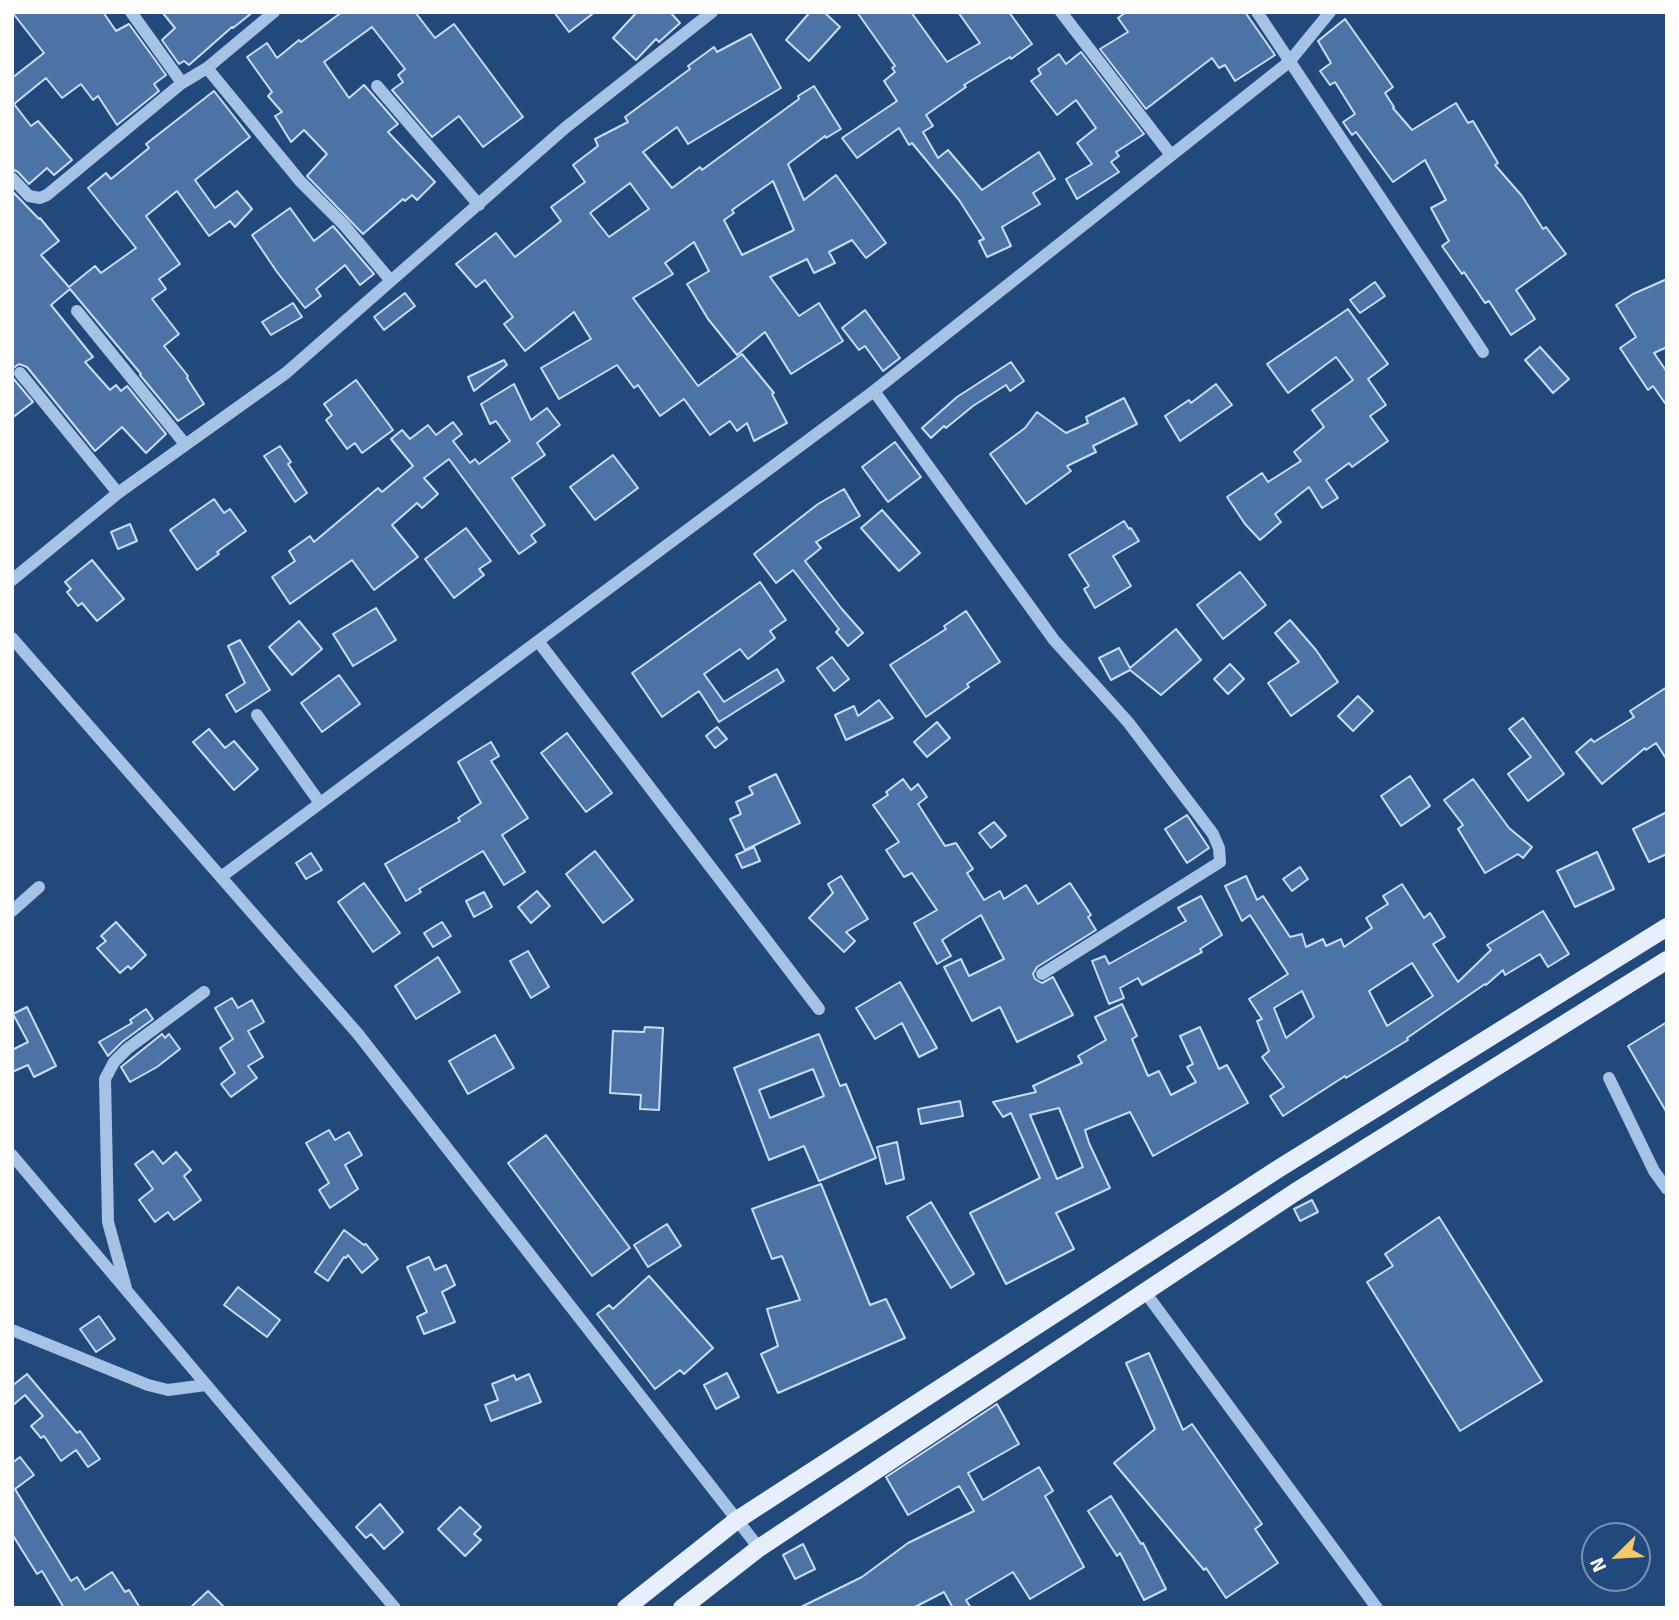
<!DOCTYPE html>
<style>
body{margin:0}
#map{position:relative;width:1679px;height:1620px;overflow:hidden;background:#22497c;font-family:Signika,sans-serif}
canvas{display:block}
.frame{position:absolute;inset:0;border:14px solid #fff;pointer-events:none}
.north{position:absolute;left:1581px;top:1522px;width:70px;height:70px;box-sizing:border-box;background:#22497c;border:2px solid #7a92b0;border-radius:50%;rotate:246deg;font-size:19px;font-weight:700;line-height:28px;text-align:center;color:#fff}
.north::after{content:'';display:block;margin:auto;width:24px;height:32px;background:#f1ca68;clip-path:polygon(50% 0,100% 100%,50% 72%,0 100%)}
</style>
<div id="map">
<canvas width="1679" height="1620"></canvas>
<div class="frame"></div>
<div class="north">N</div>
</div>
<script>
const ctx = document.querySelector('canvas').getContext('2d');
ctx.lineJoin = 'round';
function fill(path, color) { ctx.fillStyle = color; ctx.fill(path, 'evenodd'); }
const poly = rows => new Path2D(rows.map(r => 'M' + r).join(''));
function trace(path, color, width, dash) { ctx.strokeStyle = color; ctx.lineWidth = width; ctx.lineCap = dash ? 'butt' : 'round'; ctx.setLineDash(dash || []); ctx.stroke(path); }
const building = poly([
 [12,12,103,12,116,31,129,24,166,75,154,84,159,91,117,125,98,96,93,100,81,84,62,98,46,78,14,104,31,126,38,121,72,160,54,175,47,168,29,184,18,172,12,169,12,78,44,53,12,12],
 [162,12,253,12,233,28,232,27,189,65,184,61,179,64,162,40,175,28,162,12],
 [342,12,415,12,435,38,454,24,523,117,483,147,459,116,432,137,392,90,403,82,398,75,405,69,372,27,324,62,349,98,364,85,372,94,398,124,388,132,435,182,417,200,412,195,405,201,403,199,363,234,307,176,327,154,304,130,291,142,275,116,282,112,268,96,272,92,247,57,267,43,277,58,299,40,301,42,342,12],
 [554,12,595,12,569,32,554,12],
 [637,12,670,12,680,23,659,42,656,39,636,60,613,38,637,12],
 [810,12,824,12,840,27,809,61,786,40,810,12],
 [857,12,911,12,947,62,980,43,958,12,1009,12,1032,44,1011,59,1010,57,964,85,966,87,926,115,933,126,923,132,938,158,948,150,982,190,1039,152,1055,179,1033,193,1040,204,1002,227,1011,246,987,257,979,241,984,239,959,200,912,143,909,145,899,128,857,158,842,138,897,101,884,81,895,72,892,68,895,66,857,12],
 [1126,12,1245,12,1275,55,1235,81,1225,65,1219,68,1212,58,1146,109,1100,49,1128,32,1118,18,1126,12],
 [1345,19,1393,87,1385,93,1394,107,1393,108,1412,130,1456,103,1468,123,1473,121,1498,163,1495,165,1522,196,1543,229,1546,227,1566,254,1516,290,1535,319,1511,335,1489,301,1485,303,1464,272,1462,274,1442,246,1449,241,1431,208,1446,200,1425,160,1393,182,1356,132,1352,135,1343,122,1355,114,1335,82,1330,85,1320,71,1331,63,1318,41,1345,19],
 [751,34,781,88,688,144,677,127,643,152,672,188,700,167,702,170,799,99,798,96,814,86,841,129,826,138,825,136,788,164,804,200,836,175,886,243,866,258,852,240,829,252,835,263,814,273,807,259,770,277,799,316,819,303,843,341,791,374,765,332,737,355,708,319,687,284,709,271,694,242,665,263,673,274,633,298,698,386,742,354,774,393,772,394,787,423,754,441,747,423,737,431,730,421,710,435,684,399,660,416,638,385,634,388,617,365,559,399,541,368,591,339,574,312,525,351,504,324,513,317,493,291,485,280,476,287,456,264,496,233,515,257,561,221,551,207,585,182,573,165,598,146,595,139,628,122,625,117,690,69,688,66,714,47,717,52,751,34],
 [773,181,794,230,742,255,724,220,734,213,732,210,773,181],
 [630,183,649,209,609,237,590,213,630,183],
 [1081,52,1144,134,1116,152,1119,156,1111,162,1119,172,1077,199,1066,179,1092,164,1077,143,1096,128,1076,100,1057,115,1031,81,1041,74,1038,69,1059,54,1066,64,1081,52],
 [214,91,250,137,195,180,215,208,237,191,252,209,235,227,230,221,209,236,177,191,146,216,180,264,159,279,166,289,152,299,179,334,164,346,188,376,187,378,204,404,178,421,140,375,141,374,70,289,51,305,93,357,85,362,110,390,116,385,121,391,127,386,166,434,146,453,122,427,95,451,27,367,19,364,12,369,12,191,39,219,40,218,59,241,41,255,69,287,95,266,101,273,136,248,88,188,106,173,111,179,149,148,146,144,214,91],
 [290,208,314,241,333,226,374,274,360,285,345,265,316,289,321,296,305,308,277,272,252,235,290,208],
 [1667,279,1667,347,1654,353,1667,372,1667,406,1653,386,1648,390,1620,348,1636,337,1616,305,1633,294,1667,279],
 [1375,282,1385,296,1360,313,1350,300,1375,282],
 [405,293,415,306,384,330,374,317,405,293],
 [293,303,302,317,271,335,262,322,293,303],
 [1348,309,1388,364,1368,379,1386,405,1370,416,1388,441,1352,467,1349,463,1326,480,1338,498,1322,508,1309,487,1275,514,1281,522,1260,540,1245,524,1227,497,1262,473,1268,482,1301,461,1294,452,1324,427,1312,410,1353,380,1336,357,1288,393,1267,364,1348,309],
 [865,310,900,358,883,371,865,346,859,350,842,328,865,310],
 [1540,347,1569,379,1553,393,1525,360,1540,347],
 [504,360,507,365,474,391,468,377,504,360],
 [1011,362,1024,381,1010,391,1006,385,973,406,946,428,944,426,931,438,922,428,957,397,1011,362],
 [12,377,33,402,12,418,12,377],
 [356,380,393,430,362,453,355,443,347,449,326,420,332,415,324,404,356,380],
 [514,384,531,420,547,408,560,425,537,443,545,455,512,478,545,525,531,535,536,542,519,554,449,459,424,478,438,494,422,508,417,503,392,525,418,557,374,590,352,560,290,604,272,577,295,561,289,551,310,536,314,542,378,488,382,492,413,466,391,439,402,430,410,439,428,425,436,435,453,422,462,434,453,441,470,463,475,459,479,464,510,441,496,421,490,424,481,404,514,384],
 [1216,384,1232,405,1180,441,1165,416,1189,400,1191,403,1216,384],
 [1124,398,1137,424,1093,446,1096,452,1067,466,1071,471,1026,504,990,454,1025,428,1037,412,1066,433,1088,423,1086,417,1124,398],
 [895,442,921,477,888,502,862,467,895,442],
 [280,446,291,462,288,464,307,493,295,502,264,456,280,446],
 [613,455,638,488,595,520,570,487,613,455],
 [844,489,860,516,816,542,821,548,805,561,841,608,863,633,848,646,836,632,839,629,793,570,776,583,754,554,818,504,844,489],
 [214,499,224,513,230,509,246,531,217,552,219,554,197,570,170,530,214,499],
 [882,510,920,553,899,571,861,528,882,510],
 [1124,521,1129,529,1131,528,1139,541,1113,556,1131,586,1095,608,1084,589,1089,586,1069,555,1124,521],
 [130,524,137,541,118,549,111,532,130,524],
 [466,528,491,561,479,569,484,575,454,598,425,559,466,528],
 [92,560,124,599,97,621,82,603,78,606,67,592,71,589,65,582,92,560],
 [1240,572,1266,605,1223,639,1197,605,1240,572],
 [760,582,786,620,770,631,775,638,748,659,740,649,704,674,724,702,777,669,784,681,719,722,699,691,662,717,632,673,760,582],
 [376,608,396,640,353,666,333,634,376,608],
 [966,611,1000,662,967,684,969,687,926,717,890,665,946,629,944,626,966,611],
 [1290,620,1316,650,1338,682,1291,716,1268,683,1299,662,1275,633,1290,620],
 [299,621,322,649,292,675,269,647,299,621],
 [1176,629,1201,660,1161,695,1130,670,1111,680,1099,658,1119,648,1130,668,1176,629],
 [240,640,270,690,236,712,226,695,245,683,228,646,240,640],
 [832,657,849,679,834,691,817,668,832,657],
 [1230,664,1244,679,1228,694,1214,679,1230,664],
 [339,675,360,704,322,732,301,703,339,675],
 [1667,687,1667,760,1656,743,1646,750,1645,748,1602,784,1576,752,1591,739,1594,742,1634,717,1630,711,1667,687],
 [1358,696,1373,711,1353,731,1338,716,1358,696],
 [879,700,893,718,846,740,835,715,854,706,858,716,879,700],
 [1523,718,1564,774,1528,801,1508,774,1531,757,1509,729,1523,718],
 [937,722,950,738,927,757,914,742,937,722],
 [717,727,727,739,715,748,706,736,717,727],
 [209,729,225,748,234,741,258,769,234,790,193,742,209,729],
 [567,733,612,793,586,812,541,753,567,733],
 [491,742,499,756,491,761,528,818,502,835,525,872,504,885,483,851,419,889,421,892,406,901,385,864,460,821,458,818,481,803,458,762,491,742],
 [776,774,800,823,745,850,730,819,741,814,736,802,753,794,749,787,776,774],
 [1410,776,1430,806,1401,826,1381,796,1410,776],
 [903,779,911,790,918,784,927,797,918,804,945,846,956,843,973,869,967,873,984,900,1000,891,1004,899,1026,885,1038,904,1070,883,1091,915,1088,917,1096,930,1037,967,1033,974,1035,979,1042,983,1053,977,1073,1015,1017,1042,1000,1007,972,1021,944,967,961,959,969,976,1004,959,981,915,942,940,951,956,937,964,914,923,937,910,912,873,904,877,886,850,899,842,873,805,888,795,886,792,903,779],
 [1473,779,1509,828,1532,847,1523,858,1518,854,1485,873,1458,829,1463,825,1444,800,1473,779],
 [1667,812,1667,854,1649,862,1633,829,1667,812],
 [1187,815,1209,848,1187,863,1165,829,1187,815],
 [994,822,1006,836,991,848,979,833,994,822],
 [754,847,760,861,742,868,736,855,754,847],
 [595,851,633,900,603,923,566,874,595,851],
 [1597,852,1614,889,1575,907,1557,871,1597,852],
 [311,853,322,870,306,879,296,863,311,853],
 [1300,867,1308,879,1292,891,1283,879,1300,867],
 [841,876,868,919,846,932,855,941,844,952,809,918,833,893,828,884,841,876],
 [1246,876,1257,900,1263,896,1290,937,1302,934,1306,947,1323,939,1326,946,1341,939,1344,947,1372,928,1366,918,1388,904,1383,896,1402,884,1424,918,1430,913,1445,937,1433,944,1458,982,1491,950,1487,945,1543,911,1569,954,1548,967,1540,954,1505,975,1503,970,1486,985,1485,984,1407,1038,1408,1040,1346,1078,1345,1076,1283,1116,1270,1096,1284,1087,1262,1057,1269,1051,1257,1021,1262,1019,1249,999,1288,974,1250,915,1242,921,1225,886,1246,876],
 [1412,963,1433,996,1387,1026,1369,991,1412,963],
 [1302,991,1314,1017,1286,1038,1274,1008,1302,991],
 [364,883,400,933,373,952,338,902,364,883],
 [537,891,550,906,531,923,518,907,537,891],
 [484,892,492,907,474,917,466,901,484,892],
 [1201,896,1222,935,1200,949,1202,952,1142,985,1138,978,1120,988,1124,998,1109,1004,1092,961,1105,956,1109,964,1186,921,1178,908,1201,896],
 [116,922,146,955,131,969,128,966,120,973,97,948,106,941,101,936,116,922],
 [442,922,451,936,433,947,424,933,442,922],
 [528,951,549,987,531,998,510,961,528,951],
 [438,957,460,992,416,1019,395,986,438,957],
 [900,982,937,1048,919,1057,902,1023,875,1039,856,1008,900,982],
 [232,998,238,1008,252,1000,264,1022,248,1031,263,1057,248,1066,257,1078,231,1097,221,1084,235,1073,220,1048,233,1039,215,1008,232,998],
 [1122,1004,1137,1036,1132,1039,1148,1076,1159,1071,1171,1095,1196,1082,1187,1067,1193,1064,1180,1036,1200,1027,1219,1069,1227,1065,1248,1103,1153,1156,1130,1112,1085,1130,1089,1143,1110,1188,1056,1213,1074,1249,1006,1284,970,1213,1040,1178,1011,1113,1003,1117,993,1102,1036,1092,1033,1086,1082,1063,1078,1056,1106,1040,1095,1017,1122,1004],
 [1059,1108,1083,1167,1057,1179,1030,1115,1059,1108],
 [27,1007,56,1066,34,1077,28,1065,12,1072,12,1050,28,1042,13,1014,27,1007],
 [146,1009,153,1019,122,1042,108,1056,99,1042,132,1023,130,1020,146,1009],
 [1667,1022,1667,1113,1628,1046,1667,1022],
 [645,1027,663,1028,659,1110,640,1109,641,1095,610,1093,613,1031,644,1032,645,1027],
 [162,1034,165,1038,169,1034,180,1049,157,1067,130,1082,121,1067,162,1034],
 [819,1034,840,1086,846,1084,876,1158,819,1181,804,1146,769,1160,734,1068,819,1034],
 [813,1069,824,1096,770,1118,759,1090,813,1069],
 [495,1035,514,1068,468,1094,449,1061,495,1035],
 [960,1101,963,1116,921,1124,918,1109,960,1101],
 [329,1130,335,1140,349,1132,362,1155,345,1165,358,1189,330,1208,319,1190,329,1183,306,1143,329,1130],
 [546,1135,630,1248,592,1276,508,1163,546,1135],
 [897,1142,904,1179,886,1184,877,1147,897,1142],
 [153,1151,163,1164,176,1152,191,1170,184,1176,201,1200,174,1220,168,1212,155,1222,139,1200,153,1189,135,1164,153,1151],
 [821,1184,870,1305,886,1299,905,1338,778,1393,761,1354,778,1346,767,1309,800,1300,782,1256,772,1259,752,1209,821,1184],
 [1312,1200,1318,1212,1300,1221,1294,1209,1312,1200],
 [931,1202,974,1274,951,1288,907,1217,931,1202],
 [1439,1217,1542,1381,1460,1431,1367,1282,1393,1266,1385,1254,1439,1217],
 [667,1224,681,1246,648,1267,634,1245,667,1224],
 [344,1230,364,1245,366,1244,378,1259,362,1273,348,1255,346,1258,344,1257,328,1281,315,1272,344,1230],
 [429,1257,435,1270,446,1265,455,1285,442,1292,455,1322,424,1334,417,1317,427,1312,407,1267,429,1257],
 [649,1276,713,1348,684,1374,680,1370,655,1389,597,1314,609,1305,613,1309,649,1276],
 [238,1287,280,1320,267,1337,224,1305,238,1287],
 [99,1316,115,1339,96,1352,80,1329,99,1316],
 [1149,1353,1183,1430,1192,1424,1262,1524,1255,1529,1278,1563,1226,1598,1206,1568,1204,1570,1114,1463,1155,1429,1126,1363,1149,1353],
 [727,1373,739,1397,716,1409,704,1385,727,1373],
 [27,1374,77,1433,80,1431,100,1459,88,1467,76,1450,61,1461,44,1436,41,1438,31,1426,43,1416,25,1395,12,1406,12,1386,27,1374],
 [529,1374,541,1402,491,1421,485,1405,498,1400,492,1384,514,1375,516,1380,529,1374],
 [997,1404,1019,1444,968,1473,983,1500,1039,1467,1053,1491,1045,1496,1084,1567,1030,1599,1013,1572,966,1600,971,1608,953,1608,944,1592,913,1608,799,1608,862,1577,908,1543,974,1511,959,1486,908,1515,886,1477,997,1404],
 [20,1457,34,1475,15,1489,71,1581,77,1577,85,1590,112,1572,125,1592,129,1590,140,1608,64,1608,42,1571,37,1574,12,1534,12,1463,20,1457],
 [1111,1496,1141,1544,1143,1543,1166,1589,1144,1600,1120,1553,1117,1556,1088,1511,1111,1496],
 [380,1504,403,1532,384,1549,371,1534,366,1538,356,1527,380,1504],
 [460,1507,481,1527,474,1534,481,1540,465,1556,438,1529,460,1507],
 [803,1544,815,1569,795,1579,783,1555,803,1544],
 [208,1591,225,1608,190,1608,208,1591]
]);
fill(building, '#4b73a5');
trace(building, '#c9dcf4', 2);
trace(poly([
 [131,12,182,83],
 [1061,12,1171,155],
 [1257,12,1483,352],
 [207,68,300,181,344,225,391,281],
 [377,86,479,205],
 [12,178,29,196,40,198,47,195,182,83,207,68,274,12],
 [77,311,185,444],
 [20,373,118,493],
 [874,391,1054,640,1128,722,1213,834,1219,848,1220,862,1042,974],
 [12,580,118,493,286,373,565,128,712,12],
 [12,638,358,1034,759,1548],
 [538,641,819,1009],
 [257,715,320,803],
 [221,877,874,391,1289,62,1330,12],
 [12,911,39,887],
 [1609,1078,1654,1171,1667,1189],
 [12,1155,395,1608],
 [126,1288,108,1222,105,1079,114,1062,127,1049,204,992],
 [1145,1292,1377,1608],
 [12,1330,148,1385,168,1390,206,1385]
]), '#a6c2e5', 12);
trace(poly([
 [626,1608,737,1520,1278,1169,1667,927],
 [682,1608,759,1548,1294,1193,1667,960]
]), '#e7effd', 18);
</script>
